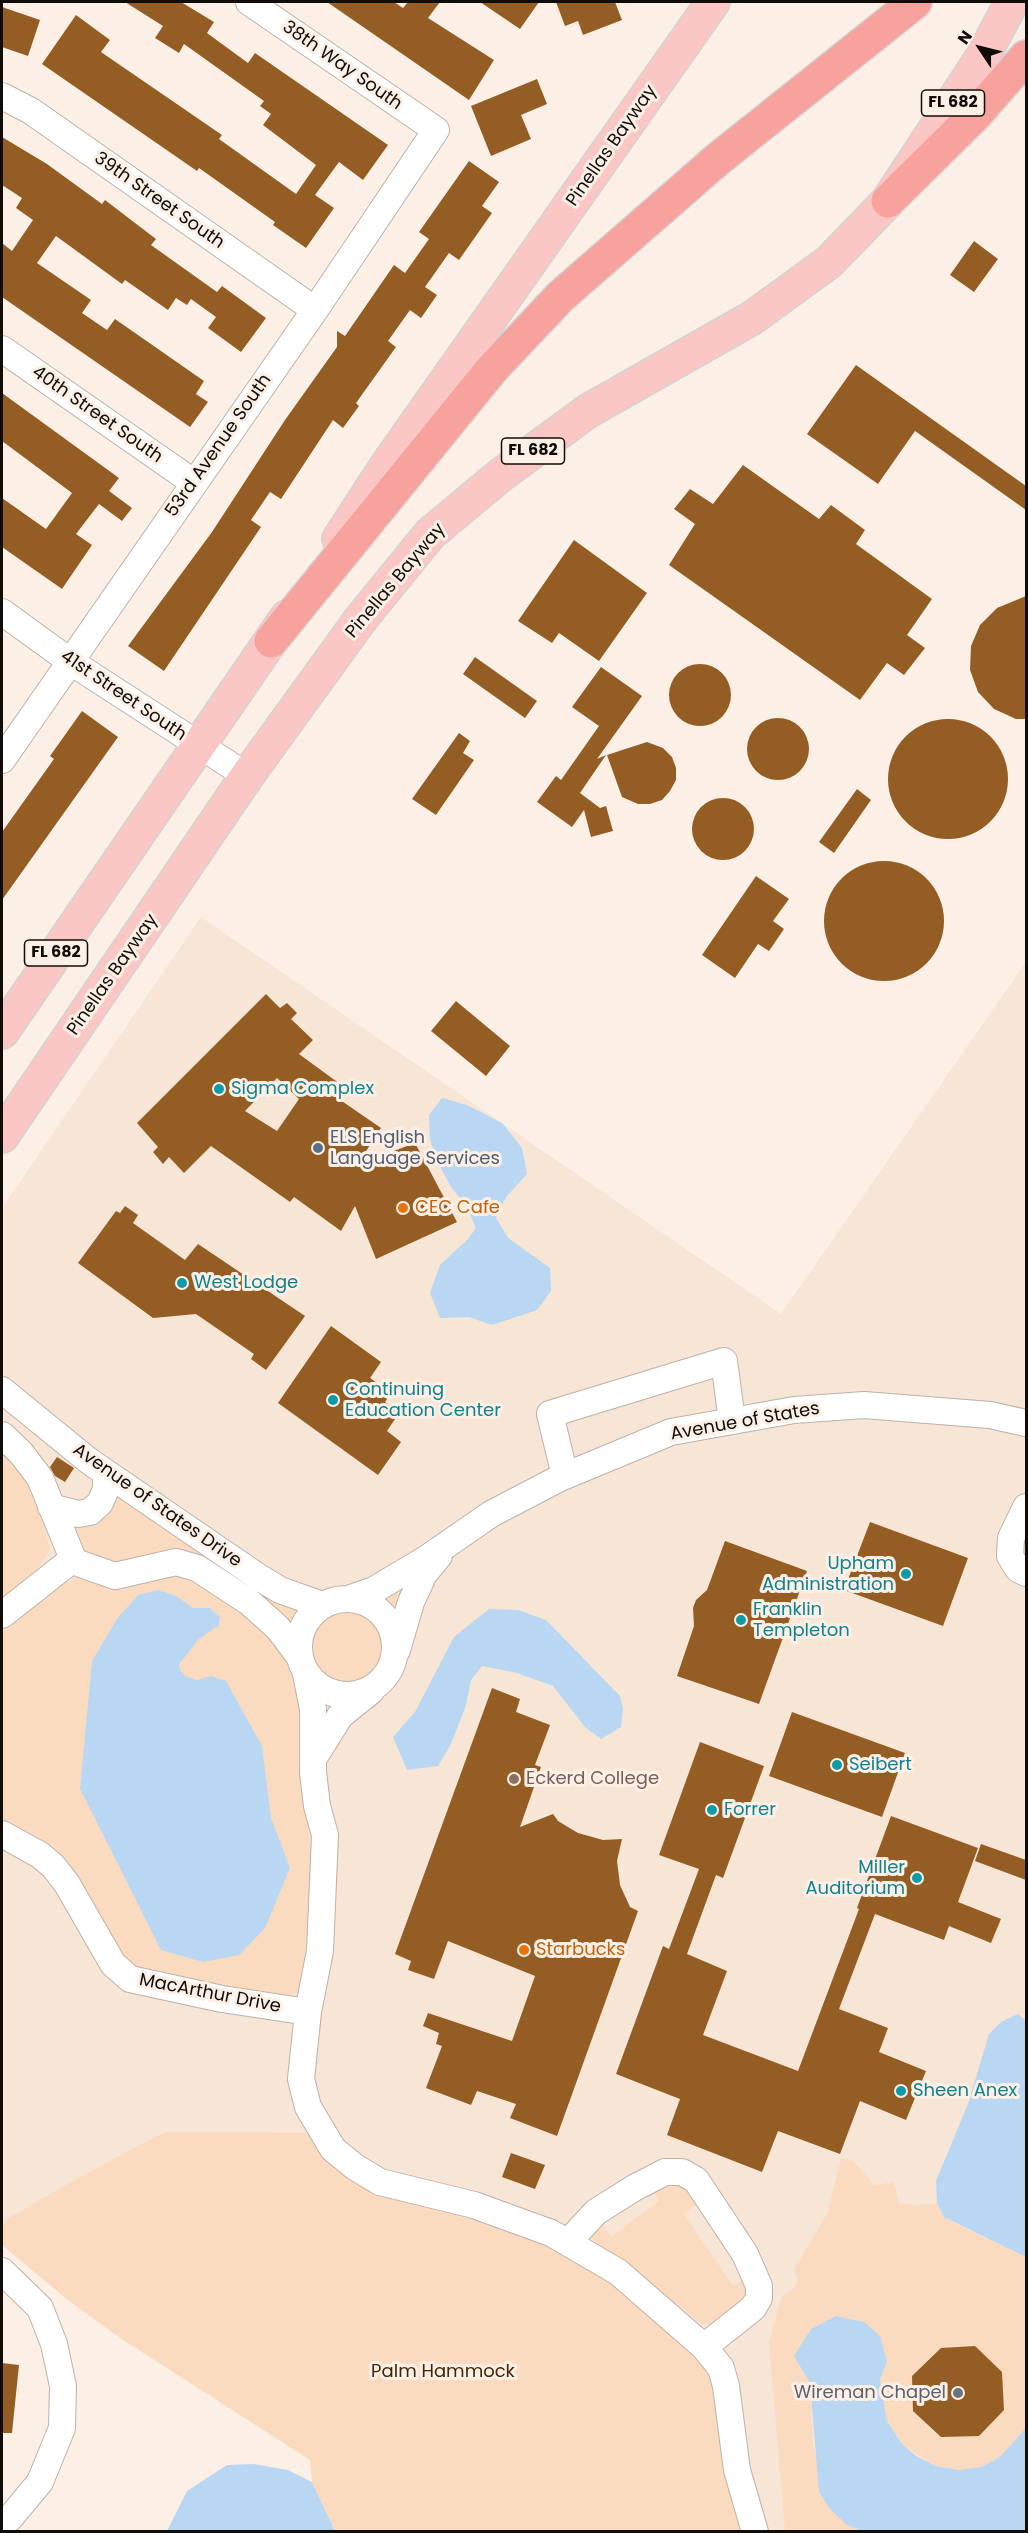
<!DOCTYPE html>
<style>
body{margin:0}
#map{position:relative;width:1028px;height:2533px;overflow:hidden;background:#fcf0e6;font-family:Poppins,sans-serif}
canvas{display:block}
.frame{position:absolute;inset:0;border:3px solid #100d09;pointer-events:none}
.north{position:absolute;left:950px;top:18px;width:60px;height:60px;-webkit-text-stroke:4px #fcf0e6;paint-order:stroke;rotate:305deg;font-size:16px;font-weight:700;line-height:24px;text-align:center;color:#100d09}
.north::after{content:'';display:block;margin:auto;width:21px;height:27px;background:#100d09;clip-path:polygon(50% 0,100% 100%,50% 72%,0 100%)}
</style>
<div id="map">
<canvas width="1028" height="2533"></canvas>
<div class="frame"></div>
<div class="north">N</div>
</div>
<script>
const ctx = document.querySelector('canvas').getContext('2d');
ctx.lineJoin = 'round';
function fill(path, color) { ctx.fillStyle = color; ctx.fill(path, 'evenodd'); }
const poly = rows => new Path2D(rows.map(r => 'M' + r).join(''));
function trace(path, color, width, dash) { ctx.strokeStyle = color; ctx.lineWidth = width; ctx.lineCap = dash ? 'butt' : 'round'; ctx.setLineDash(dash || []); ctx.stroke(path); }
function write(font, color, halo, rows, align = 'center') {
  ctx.font = font + ' Poppins,sans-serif'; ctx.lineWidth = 6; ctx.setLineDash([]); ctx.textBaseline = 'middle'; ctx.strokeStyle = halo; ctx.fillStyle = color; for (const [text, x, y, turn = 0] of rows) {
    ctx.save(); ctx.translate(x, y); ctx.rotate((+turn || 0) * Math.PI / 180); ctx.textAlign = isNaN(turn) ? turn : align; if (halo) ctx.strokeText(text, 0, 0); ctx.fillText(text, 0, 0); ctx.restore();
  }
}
fill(poly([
 [201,917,781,1314,1026,962,1026,2531,391,2531,291,2443,2,2244,2,1208]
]), '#f7e5d5');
fill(poly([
 [2,1452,36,1493,50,1550,24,1588,2,1604],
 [113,1487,302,1611,298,1618,294,1624,288,1622,266,1600,213,1563,191,1552,176,1550,123,1565,88,1554,70,1535,73,1521],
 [190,1575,271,1632,295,1669,305,1707,304,1799,316,1887,307,1970,300,1991,286,1998,240,1992,132,1967,2,1823,2,1632,42,1598,78,1576],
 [408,1579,395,1611,383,1599],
 '311 1646a39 39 0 1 1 78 0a39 39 0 1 1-78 0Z',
 [165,2132,309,2133,339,2169,493,2220,546,2243,596,2271,660,2317,714,2377,746,2531,335,2531,312,2482,310,2460,120,2338,69,2301,2,2245,2,2222,82,2176],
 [841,2158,853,2161,874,2185,894,2182,899,2203,915,2206,937,2203,944,2216,955,2224,1026,2257,1026,2428,1000,2457,981,2467,959,2470,935,2466,902,2444,887,2421,880,2380,887,2361,794,2356,810,2383,813,2444,830,2509,847,2525,862,2531,785,2531,769,2342,782,2296,793,2289,798,2280,794,2270,828,2212],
 [675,2183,689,2189,699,2202,684,2214,733,2286,744,2279,747,2280,747,2298,712,2324,702,2324,634,2270,598,2247,591,2238,596,2226,602,2225,611,2237,659,2201,652,2189]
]), '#fadbbf');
fill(poly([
 [442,1098,467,1105,502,1123,522,1148,527,1174,506,1197,496,1218,508,1238,550,1268,551,1291,537,1310,492,1325,469,1317,440,1318,430,1293,440,1265,468,1239,476,1228,466,1205,451,1187,437,1161,430,1139,429,1115],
 [159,1590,176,1596,193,1608,209,1608,220,1616,219,1625,199,1639,179,1664,180,1670,185,1676,197,1680,211,1676,226,1681,262,1746,271,1818,290,1868,265,1928,239,1955,203,1962,161,1950,80,1789,92,1661,117,1619,138,1595],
 [489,1609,518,1610,546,1620,620,1696,623,1709,621,1727,601,1739,585,1727,553,1686,517,1673,482,1666,471,1680,466,1705,451,1744,438,1766,407,1770,393,1737,415,1712,454,1637],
 [1018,2014,1026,2021,1026,2257,944,2217,937,2203,936,2181,968,2104,989,2034,1001,2022],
 [836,2316,864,2322,880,2336,887,2361,880,2380,887,2421,902,2444,916,2456,935,2466,959,2470,981,2467,1000,2457,1026,2428,1026,2531,862,2531,847,2525,830,2509,819,2492,810,2383,794,2356,811,2329],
 [254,2464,288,2470,312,2482,335,2531,167,2531,187,2491,227,2465]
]), '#b9d7f2');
fill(poly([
 [125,2,181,2,214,22,207,33,248,63,255,53,388,145,363,180,339,162,315,195,334,208,306,248,273,225,275,222,199,168,197,171,42,64,76,15,110,40,101,52,222,135,219,139,296,194,316,165,263,125,271,114,260,106,264,101,184,44,179,53,155,38,163,26],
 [327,2,394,2,403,8,408,2,440,2,428,18,494,60,469,100],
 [480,2,539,2,520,29],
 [556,2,615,2,622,20,583,35,578,21,565,26],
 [2,7,40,20,28,56,2,47],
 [537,79,547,104,521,115,531,139,491,156,471,106],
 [2,137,47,164,102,204,105,200,156,239,151,245,217,292,222,286,266,318,241,352,208,328,216,317,191,299,187,305,176,298,168,310,125,280,122,284,56,236,37,263,91,300,82,313,107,330,115,319,204,381,196,394,208,402,190,427,2,297,2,243,12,251,33,220,16,208,22,198,2,185],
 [469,161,499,182,482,206,492,213,459,260,449,253,425,287,437,295,421,318,410,310,388,341,396,347,356,403,359,406,343,428,333,420,281,499,270,492,251,520,261,527,164,671,128,646,212,532,285,420,337,347,337,331,345,336,394,265,405,273,429,239,419,232],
 [974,241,998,259,974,292,950,275],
 [856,365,1026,486,1026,510,915,431,878,484,807,434],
 [2,393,119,478,109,491,132,508,122,521,99,504,76,534,92,545,62,589,2,547,2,498,46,529,72,493,2,441],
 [743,465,819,519,831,505,865,530,856,544,932,599,907,635,925,648,904,675,887,663,860,700,669,565,695,524,674,509,690,489,713,504],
 [574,540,647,593,599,661,559,633,552,643,518,621],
 [1026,596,1026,719,1016,719,994,709,978,692,970,670,971,646,980,625,997,608],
 [475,657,537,701,525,718,463,674],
 '669 695a31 31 0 1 1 62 0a31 31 0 1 1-62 0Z',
 [601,667,642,696,597,759,606,755,580,793,600,808,606,806,613,831,591,837,584,810,572,827,537,802,556,776,561,780,599,726,572,707],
 [82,711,118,737,2,900,2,832,54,759,50,756],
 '747 749a31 31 0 1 1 62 0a31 31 0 1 1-62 0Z',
 '888 779a60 60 0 1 1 120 0a60 60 0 1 1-120 0Z',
 [459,733,470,741,463,753,474,760,436,815,412,799],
 [647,742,663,748,672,757,676,768,676,780,670,791,662,800,650,804,638,804,622,797,607,755],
 [857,789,871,800,834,853,819,842],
 '692 829a31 31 0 1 1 62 0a31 31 0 1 1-62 0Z',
 '824 921a60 60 0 1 1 120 0a60 60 0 1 1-120 0Z',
 [756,876,789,899,773,921,784,929,769,951,758,944,735,978,702,955],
 [266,994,280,1008,287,1003,297,1013,291,1019,313,1040,299,1054,340,1084,333,1095,381,1128,357,1165,415,1143,457,1222,376,1259,355,1206,341,1231,294,1197,290,1202,211,1146,184,1173,169,1157,163,1164,153,1152,158,1147,137,1123],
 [277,1078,299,1099,277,1131,245,1111],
 [456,1001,510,1046,486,1076,431,1031],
 [125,1206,138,1215,133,1223,185,1260,198,1244,305,1316,266,1370,251,1359,254,1354,196,1314,153,1318,78,1263,116,1211,120,1213],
 [331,1326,381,1362,370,1378,384,1388,380,1393,387,1399,385,1402,399,1413,387,1431,401,1442,378,1475,278,1403],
 [57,1457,74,1468,65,1482,55,1476,50,1467],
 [870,1522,968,1558,943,1626,844,1590],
 [725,1541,807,1571,759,1704,677,1676,694,1626,693,1608,696,1600,707,1590],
 [492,1688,520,1699,516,1712,550,1725,535,1765,541,1767,520,1827,553,1814,558,1821,578,1833,603,1840,622,1839,617,1861,620,1885,630,1907,638,1911,557,2136,510,2118,516,2104,477,2091,471,2105,426,2088,442,2046,436,2044,439,2033,423,2026,428,2013,512,2041,535,1976,448,1941,434,1979,408,1970,411,1961,395,1954],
 [792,1712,905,1753,882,1817,769,1776],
 [700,1742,764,1766,723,1878,716,1875,687,1954,727,1971,703,2035,798,2071,859,1909,857,1908,891,1816,978,1848,958,1902,1001,1919,991,1943,949,1926,944,1940,875,1914,839,2009,888,2028,879,2052,926,2071,906,2120,860,2101,840,2154,778,2131,762,2172,667,2135,680,2099,616,2074,663,1946,669,1949,699,1869,659,1855],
 [981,1844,1026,1860,1026,1880,975,1861],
 [511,2153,545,2165,535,2189,502,2177],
 [975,2346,1002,2372,1004,2410,979,2436,941,2437,913,2411,912,2376,941,2348],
 [2,2363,19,2365,12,2433,2,2433]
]), '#935d24');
const minor = poly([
 [2,96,31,111,315,310],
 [2,349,193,482],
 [2,612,71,662,247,776],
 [2,760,315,310,436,130,249,2],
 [2,1390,89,1461,260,1578,280,1590,322,1605],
 [2,1435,21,1453,40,1478,73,1559,78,1563,115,1576,176,1562,197,1568,249,1602,278,1628,299,1656],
 [565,1476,550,1414,724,1361,732,1421],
 [51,1507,78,1514,90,1512,100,1503,106,1489,106,1473],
 [1026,1507,1011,1538,1010,1556,1018,1569,1026,1573],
 [351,1598,374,1590,426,1559,491,1514,560,1478,671,1432,794,1410,864,1405,990,1415,1026,1423],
 '299 1647a48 48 0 1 1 96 0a48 48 0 1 1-96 0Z',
 [2,1615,73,1559],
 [397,1650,411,1602,424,1574,439,1556],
 [306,1674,313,1709,313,1772,317,1806,325,1835,320,1951,308,2012,301,2079,308,2107,333,2149,355,2167,380,2182,474,2205,551,2233,618,2272,704,2347,721,2368,726,2386,737,2470,755,2532],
 [315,1756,340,1716,371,1691],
 [2,1834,40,1855,53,1866,67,1884,113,1964,130,1979,222,1999,308,2012],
 [568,2242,596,2212,634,2188,665,2172,682,2172,696,2180,745,2254,759,2286,759,2298,753,2308,704,2347],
 [2,2271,40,2308,54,2344,63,2386,62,2428,40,2482,10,2518,2,2524]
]);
const major = poly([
 [339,539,387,465,713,2],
 [2,1032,287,617],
 [2,1136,247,776,360,620,430,534,502,474,588,411,752,318,829,262,888,201,983,56,1012,2]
]);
const highway = poly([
 [888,201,975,115,1026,57],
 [271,641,492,369,561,296,718,159,915,2]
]);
trace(minor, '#bcb1a7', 28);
trace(major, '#d4d3d3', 36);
trace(highway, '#d4d3d3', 36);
trace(minor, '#fff', 26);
trace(major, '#fbc7c5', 33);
trace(highway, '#f8a29e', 33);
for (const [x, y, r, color] of [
 [219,1089,6,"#0f9aa8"],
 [318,1148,6,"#5c6f8a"],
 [403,1208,6,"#e8710a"],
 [182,1283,6,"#0f9aa8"],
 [333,1400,6,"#0f9aa8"],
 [906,1574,6,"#0f9aa8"],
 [741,1620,6,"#0f9aa8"],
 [837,1765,6,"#0f9aa8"],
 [514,1779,6,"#8d6e63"],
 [712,1810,6,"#0f9aa8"],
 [917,1878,6,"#0f9aa8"],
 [524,1950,6,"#e8710a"],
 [901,2091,6,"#0f9aa8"],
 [958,2393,6,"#6b7280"]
]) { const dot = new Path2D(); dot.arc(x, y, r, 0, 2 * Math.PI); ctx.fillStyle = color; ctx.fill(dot); trace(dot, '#fcf0e6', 2); }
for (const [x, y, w] of [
 [953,103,63],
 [533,451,63],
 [56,953,63]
]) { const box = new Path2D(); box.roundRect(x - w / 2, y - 13, w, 26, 4.5); ctx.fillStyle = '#fcf0e6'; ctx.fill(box); trace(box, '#100d09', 1.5); }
write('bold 16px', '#100d09', null, [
 ["FL 682",953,103],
 ["FL 682",533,451],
 ["FL 682",56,953]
]);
write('18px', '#100d09', '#fcf0e6', [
 ["38th Way South",342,66,35],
 ["Pinellas Bayway",612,146,-55],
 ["39th Street South",159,201,35],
 ["40th Street South",97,415,35],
 ["53rd Avenue South",219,446,-55],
 ["Pinellas Bayway",396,581,-50],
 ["41st Street South",123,696,34],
 ["Pinellas Bayway",113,975,-55],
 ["Avenue of States",745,1422,-10],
 ["Avenue of States Drive",157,1506,35],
 ["MacArthur Drive",210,1994,11]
]);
write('18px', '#0d838f', '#fcf0e6', [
 ["Sigma Complex",231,1089],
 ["West Lodge",194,1283],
 ["Continuing",345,1390],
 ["Education Center",345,1411],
 ["Upham",894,1564,"right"],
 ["Administration",894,1585,"right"],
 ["Franklin",753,1610],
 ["Templeton",753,1631],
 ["Seibert",849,1765],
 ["Forrer",724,1810],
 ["Miller",905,1868,"right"],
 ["Auditorium",905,1889,"right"],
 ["Sheen Anex",913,2091]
], 'left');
write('18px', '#4e5e75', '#fcf0e6', [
 ["ELS English",330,1138],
 ["Language Services",330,1159]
], 'left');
write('18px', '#c56008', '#fcf0e6', [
 ["CEC Cafe",415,1208],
 ["Starbucks",536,1950]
], 'left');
write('18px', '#785e54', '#fcf0e6', [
 ["Eckerd College",526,1779]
], 'left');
write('18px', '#412504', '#fcf0e6', [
 ["Palm Hammock",443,2372]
]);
write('18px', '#5b616d', '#fcf0e6', [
 ["Wireman Chapel",946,2393]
], 'right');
</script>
